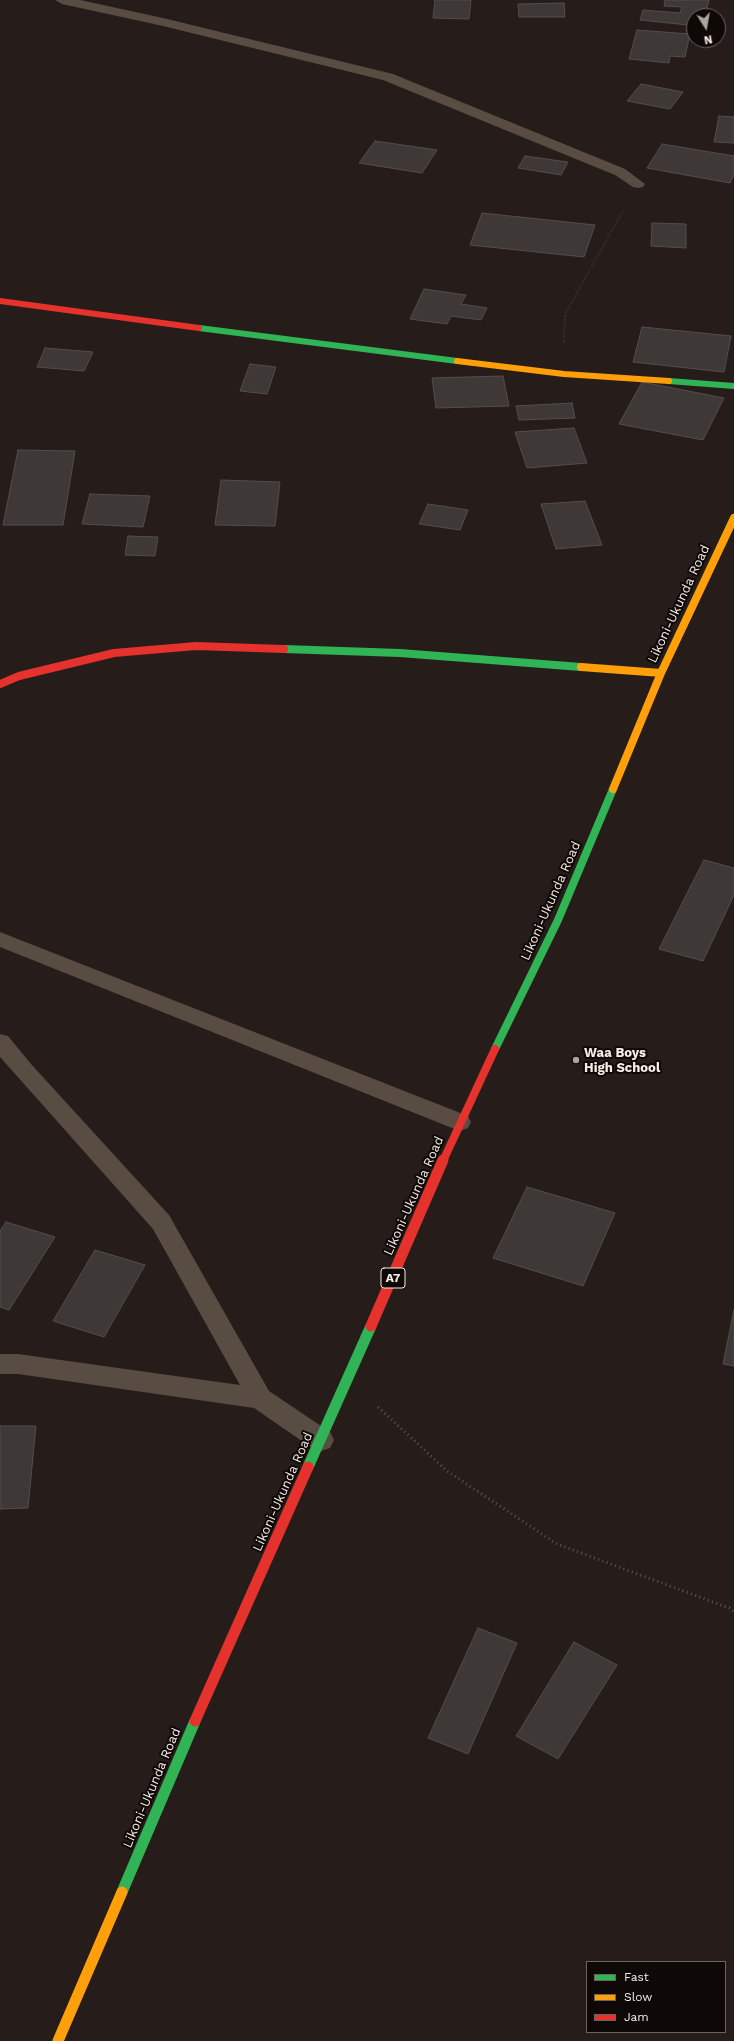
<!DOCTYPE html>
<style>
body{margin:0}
#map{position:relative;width:734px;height:2041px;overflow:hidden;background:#261d1a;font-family:"Work Sans",sans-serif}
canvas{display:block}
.legend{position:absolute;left:586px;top:1961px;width:140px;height:72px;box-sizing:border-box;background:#0e0806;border:1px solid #6b6360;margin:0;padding:5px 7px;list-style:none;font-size:12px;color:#f7ece7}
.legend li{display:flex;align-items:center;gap:8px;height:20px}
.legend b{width:20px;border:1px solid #6b6360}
.north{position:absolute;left:686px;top:8px;width:40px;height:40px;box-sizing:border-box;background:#0e0806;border:1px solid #6b6360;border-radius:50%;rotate:169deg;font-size:11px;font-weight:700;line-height:16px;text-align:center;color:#f7ece7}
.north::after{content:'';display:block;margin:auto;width:14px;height:18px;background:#aea49f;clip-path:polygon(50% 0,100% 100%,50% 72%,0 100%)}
</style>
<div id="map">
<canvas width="734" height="2041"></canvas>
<ul class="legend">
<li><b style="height:5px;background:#30b455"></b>Fast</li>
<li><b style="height:5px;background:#ff9f0a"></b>Slow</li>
<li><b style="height:5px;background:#e5322d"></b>Jam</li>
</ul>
<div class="north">N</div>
</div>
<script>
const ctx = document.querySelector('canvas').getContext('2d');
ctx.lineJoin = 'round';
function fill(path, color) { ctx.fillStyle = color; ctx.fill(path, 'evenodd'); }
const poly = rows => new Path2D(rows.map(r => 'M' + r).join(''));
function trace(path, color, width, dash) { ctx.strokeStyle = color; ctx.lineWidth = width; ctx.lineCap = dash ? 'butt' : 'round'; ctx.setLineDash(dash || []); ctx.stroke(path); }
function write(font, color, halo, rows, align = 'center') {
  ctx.font = font + ' "Work Sans",sans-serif'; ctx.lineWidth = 4; ctx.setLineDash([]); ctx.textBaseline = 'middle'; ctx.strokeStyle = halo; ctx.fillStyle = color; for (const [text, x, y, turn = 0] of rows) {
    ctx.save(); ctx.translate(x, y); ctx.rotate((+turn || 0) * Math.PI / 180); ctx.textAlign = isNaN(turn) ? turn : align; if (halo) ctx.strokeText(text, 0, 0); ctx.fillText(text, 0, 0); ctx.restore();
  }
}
const building = poly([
 [435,0,471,0,469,19,433,18,435,0],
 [665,0,709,0,705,16,694,16,694,21,690,20,688,25,640,20,643,10,680,13,682,7,664,6,665,0],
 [564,3,565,17,519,17,518,4,564,3],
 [637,30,690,34,685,57,670,56,669,63,629,59,637,30],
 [641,84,683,92,670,109,627,101,641,84],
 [719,116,734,117,734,143,714,142,719,116],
 [375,141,437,150,422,173,359,163,375,141],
 [662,144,734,156,734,175,730,183,647,168,662,144],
 [525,156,568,162,561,175,518,168,525,156],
 [482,213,595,225,584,257,470,245,482,213],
 [652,223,686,224,686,248,651,246,652,223],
 [424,289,466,295,461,304,487,308,481,320,451,316,447,324,410,319,424,289],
 [642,327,731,336,724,372,633,362,642,327],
 [45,348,93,352,84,371,37,367,45,348],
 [250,364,276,367,267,394,240,391,250,364],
 [503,376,509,406,436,408,432,378,503,376],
 [642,382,724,398,703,440,619,424,642,382],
 [572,403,575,418,519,420,516,406,572,403],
 [574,428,587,463,527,468,515,432,574,428],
 [18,450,75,451,63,525,3,525,18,450],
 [221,480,280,482,275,526,215,525,221,480],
 [90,494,150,496,143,527,82,524,90,494],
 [585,501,602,545,556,549,541,504,585,501],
 [428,504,468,510,460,530,419,524,428,504],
 [128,536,158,537,155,556,125,555,128,536],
 [704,860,734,868,734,895,703,961,659,949,704,860],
 [527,1187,615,1213,583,1286,493,1258,527,1187],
 [6,1222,55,1237,9,1310,0,1307,0,1231,6,1222],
 [95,1250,145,1265,104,1337,53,1321,95,1250],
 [734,1310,734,1366,723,1364,734,1310],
 [0,1426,36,1426,28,1508,0,1509,0,1426],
 [478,1628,517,1643,468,1754,428,1738,478,1628],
 [574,1642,617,1665,558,1759,516,1736,574,1642]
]);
fill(building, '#3e3837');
trace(building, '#544d4f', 1);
trace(poly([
 [564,342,565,314,623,211]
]), '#5d544f', 1.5, [0.5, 2]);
trace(poly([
 [378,1407,447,1471,557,1544,729,1608,734,1612]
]), '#5d544f', 3, [1, 3.5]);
fill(poly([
 [55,0,80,0,163,18,393,74,625,169,645,184,643,187,638,188,633,187,615,175,383,80,163,26,62,4,55,0],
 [0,932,468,1116,471,1122,468,1128,460,1131,452,1128,0,947,0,932],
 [0,1034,8,1036,31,1064,169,1215,269,1391,330,1432,334,1440,330,1448,321,1451,312,1448,254,1408,18,1374,0,1374,0,1354,18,1354,240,1385,153,1229,0,1057,0,1034]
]), '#594d43');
trace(poly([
 [199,328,457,361],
 [669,381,734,386]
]), '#30b455', 6);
trace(poly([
 [284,649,400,653,581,667],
 [495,1049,558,920,613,789]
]), '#30b455', 8);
trace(poly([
 [308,1467,371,1326],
 [122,1892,195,1721]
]), '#30b455', 11);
trace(poly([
 [457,361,564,374,669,381]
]), '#ff9f0a', 6);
trace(poly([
 [581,667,661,673],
 [613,789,661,673,734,518]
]), '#ff9f0a', 8);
trace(poly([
 [58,2041,122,1892]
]), '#ff9f0a', 11);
trace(poly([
 [0,301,199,328]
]), '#e5322d', 6);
trace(poly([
 [0,684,19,676,114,653,196,646,284,649],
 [443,1161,495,1049]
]), '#e5322d', 8);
trace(poly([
 [371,1326,443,1160],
 [195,1721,308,1467]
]), '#e5322d', 11);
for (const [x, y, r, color] of [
 [576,1060,4,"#aea49f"]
]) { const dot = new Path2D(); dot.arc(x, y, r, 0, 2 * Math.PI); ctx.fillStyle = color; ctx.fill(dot); trace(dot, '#0e0806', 1.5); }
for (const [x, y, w] of [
 [393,1278,24]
]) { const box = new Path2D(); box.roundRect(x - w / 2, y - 10, w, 20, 3); ctx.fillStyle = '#0e0806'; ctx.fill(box); trace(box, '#f7ece7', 1); }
write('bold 12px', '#f7ece7', null, [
 ["A7",393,1278]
]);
write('13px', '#f7ece7', '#0e0806', [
 ["Likoni-Ukunda Road",679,604,-65],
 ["Likoni-Ukunda Road",551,901,-66],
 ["Likoni-Ukunda Road",414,1196,-66],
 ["Likoni-Ukunda Road",283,1492,-66],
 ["Likoni-Ukunda Road",152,1788,-67]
]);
write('bold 13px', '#f7ece7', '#0e0806', [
 ["Waa Boys",584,1053],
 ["High School",584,1068]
], 'left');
</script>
